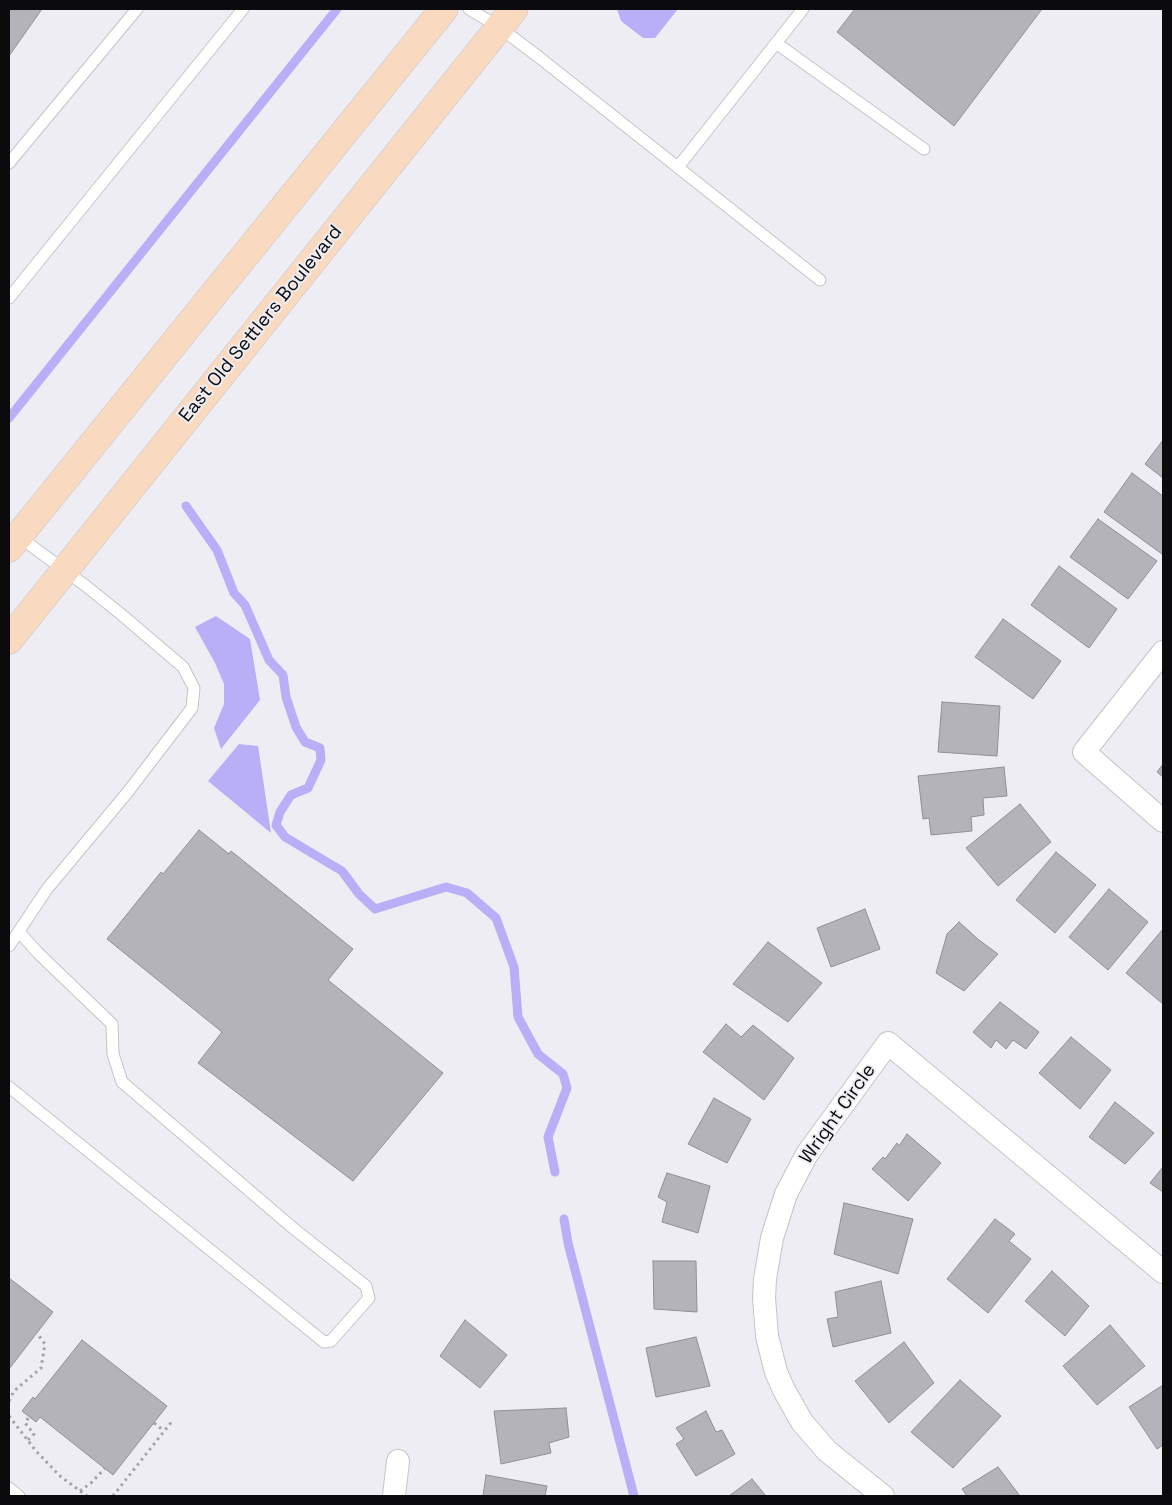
<!DOCTYPE html>
<style>
body{margin:0}
#map{position:relative;width:1172px;height:1505px;overflow:hidden;background:#eeedf4;font-family:"Space Grotesk",sans-serif}
canvas{display:block}
.frame{position:absolute;inset:0;border:10px solid #0b0b0d;pointer-events:none}
</style>
<div id="map">
<canvas width="1172" height="1505"></canvas>
<div class="frame"></div>
</div>
<script>
const ctx = document.querySelector('canvas').getContext('2d');
ctx.lineJoin = 'round';
function fill(path, color) { ctx.fillStyle = color; ctx.fill(path, 'evenodd'); }
const poly = rows => new Path2D(rows.map(r => 'M' + r).join(''));
function trace(path, color, width, dash) { ctx.strokeStyle = color; ctx.lineWidth = width; ctx.lineCap = dash ? 'butt' : 'round'; ctx.setLineDash(dash || []); ctx.stroke(path); }
function write(font, color, halo, rows, align = 'center') {
  ctx.font = font + ' "Space Grotesk",sans-serif'; ctx.lineWidth = 4; ctx.setLineDash([]); ctx.textBaseline = 'middle'; ctx.strokeStyle = halo; ctx.fillStyle = color; for (const [text, x, y, turn = 0] of rows) {
    ctx.save(); ctx.translate(x, y); ctx.rotate((+turn || 0) * Math.PI / 180); ctx.textAlign = isNaN(turn) ? turn : align; if (halo) ctx.strokeText(text, 0, 0); ctx.fillText(text, 0, 0); ctx.restore();
  }
}
fill(poly([
 [617,9,678,9,655,38,643,38,621,21],
 [216,616,250,639,260,700,221,749,214,728,224,704,224,684,215,663,195,627],
 [239,744,258,746,271,833,208,781]
]), '#b8aff6');
trace(poly([
 [9,418,337,9],
 [186,506,217,550,234,593,245,605,269,660,283,675,286,697,296,727,305,742,320,748,321,760,308,788,291,795,280,812,276,825,285,837,342,871,359,894,375,909,446,887,467,893,496,918,514,967,518,1017,538,1054,563,1074,567,1088,548,1137,555,1172],
 [564,1219,568,1243,634,1496]
]), '#b8aff6', 9);
const building = poly([
 [9,9,42,9,9,56,9,9],
 [855,9,1042,9,954,126,837,32,855,9],
 [1163,440,1163,478,1145,464,1163,440],
 [1132,473,1163,496,1163,552,1162,554,1104,512,1132,473],
 [1098,519,1157,561,1128,599,1070,557,1098,519],
 [1059,566,1117,609,1089,648,1031,605,1059,566],
 [1003,619,1061,661,1033,699,975,657,1003,619],
 [942,702,1000,706,997,756,938,752,942,702],
 [1163,764,1163,777,1157,772,1163,764],
 [1004,767,1007,796,983,798,984,815,971,817,972,831,931,835,929,818,923,819,918,776,1004,767],
 [1020,804,1051,842,998,886,966,848,1020,804],
 [199,830,229,854,231,851,353,949,328,980,443,1073,353,1181,198,1063,222,1032,107,939,161,872,163,874,199,830],
 [1056,852,1096,885,1055,933,1016,900,1056,852],
 [1109,889,1148,922,1108,970,1069,937,1109,889],
 [865,909,880,949,831,967,817,928,865,909],
 [959,922,979,940,998,954,964,991,936,973,947,934,959,922],
 [1163,929,1163,1004,1126,973,1163,929],
 [768,942,822,983,788,1022,733,984,768,942],
 [1000,1002,1039,1032,1026,1049,1013,1040,1006,1049,996,1040,991,1048,973,1032,1000,1002],
 [726,1024,741,1037,753,1025,794,1058,764,1100,703,1052,726,1024],
 [1071,1037,1111,1070,1080,1109,1039,1073,1071,1037],
 [714,1098,751,1119,727,1163,688,1144,714,1098],
 [1115,1102,1154,1133,1125,1164,1089,1137,1115,1102],
 [907,1134,941,1163,908,1201,872,1169,883,1157,885,1159,897,1143,899,1146,907,1134],
 [1163,1167,1163,1192,1150,1183,1163,1167],
 [667,1173,710,1186,698,1233,662,1222,667,1202,658,1197,667,1173],
 [844,1203,913,1219,898,1274,834,1254,844,1203],
 [995,1219,1015,1234,1009,1241,1031,1259,988,1313,947,1279,995,1219],
 [653,1261,696,1261,697,1312,654,1309,653,1261],
 [1052,1271,1089,1306,1065,1336,1025,1301,1052,1271],
 [9,1278,53,1312,9,1369,9,1278],
 [881,1281,891,1333,833,1347,827,1319,838,1317,835,1292,881,1281],
 [465,1320,507,1355,480,1388,440,1356,465,1320],
 [1110,1325,1145,1366,1097,1405,1063,1366,1110,1325],
 [696,1337,710,1386,656,1397,646,1348,696,1337],
 [82,1340,167,1406,113,1475,40,1417,36,1422,22,1411,33,1397,35,1399,82,1340],
 [904,1342,934,1383,889,1423,855,1381,904,1342],
 [960,1380,1001,1416,953,1468,911,1432,960,1380],
 [1163,1385,1163,1445,1157,1449,1129,1407,1163,1385],
 [566,1408,569,1437,549,1443,551,1453,501,1464,494,1411,566,1408],
 [706,1411,716,1432,722,1430,735,1454,696,1476,676,1444,684,1439,676,1428,706,1411],
 [998,1467,1020,1496,967,1496,962,1489,998,1467],
 [486,1475,547,1486,545,1496,483,1496,486,1475],
 [752,1479,766,1496,729,1496,752,1479]
]);
fill(building, '#b4b3ba');
trace(building, '#8f8f95', 1);
const lane = poly([
 [469,9,499,27,540,58,820,280],
 [776,43,924,149],
 [9,163,137,9],
 [678,167,803,9],
 [9,298,243,9],
 [9,946,47,889,127,793,192,708,194,688,183,667,122,615,86,586,18,536],
 [9,1087,324,1342,331,1341,369,1298,366,1286,293,1228,122,1082,113,1054,112,1024,38,953,19,932],
 [9,1488,19,1496]
]);
const street = poly([
 [1163,652,1084,752,1163,821],
 [394,1496,398,1461],
 [883,1496,827,1451,802,1422,784,1390,776,1372,767,1336,764,1298,765,1279,772,1238,786,1194,807,1154,888,1043,1163,1272]
]);
const secondary = poly([
 [9,548,444,9],
 [9,640,514,9]
]);
trace(lane, '#c4c3cb', 13);
trace(street, '#c4c3cb', 24);
trace(secondary, '#c4c3cb', 29);
trace(poly([
 [9,1401,14,1391,41,1368,45,1344,37,1333],
 [9,1416,36,1451,60,1476,87,1496],
 [154,1423,164,1431],
 [28,1440,34,1434,25,1423,29,1417],
 [80,1491,92,1482,105,1468],
 [113,1496,173,1420]
]), '#a3a2a8', 3, [2.5, 4]);
trace(lane, '#fff', 11);
trace(street, '#fff', 22);
trace(secondary, '#f9dac1', 28);
write('19px', '#0b0b0d', '#eeedf4', [
 ["East Old Settlers Boulevard",261,324,-51],
 ["Wright Circle",838,1114,-55]
]);
</script>
